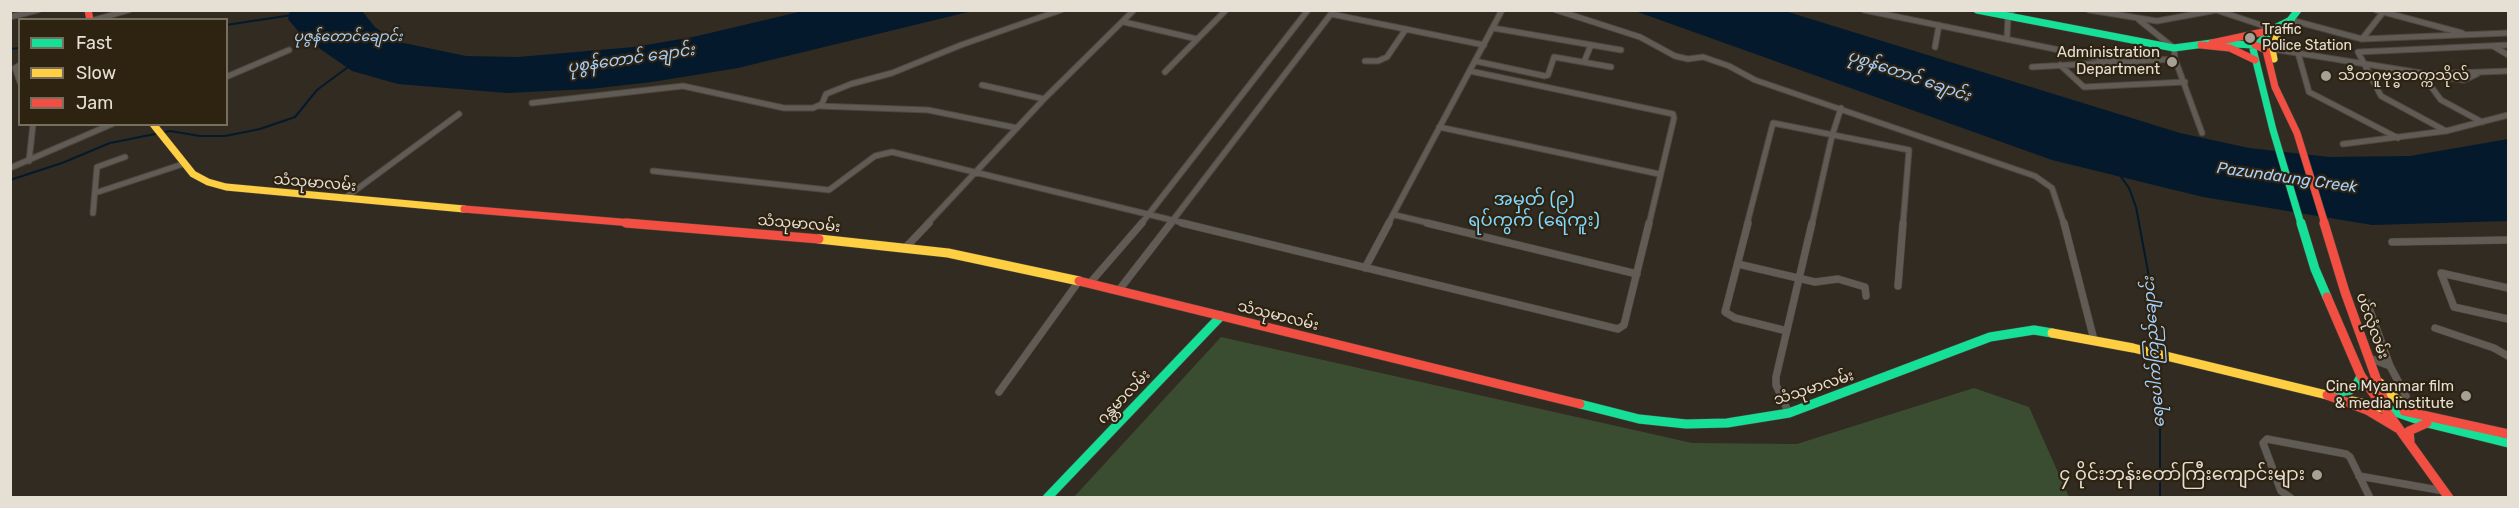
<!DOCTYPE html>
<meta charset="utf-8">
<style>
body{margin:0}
#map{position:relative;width:2519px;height:508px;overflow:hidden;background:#312b21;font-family:Rubik,sans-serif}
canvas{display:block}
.frame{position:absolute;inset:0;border:12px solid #e6dfd4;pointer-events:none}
.legend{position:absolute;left:18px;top:18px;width:210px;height:108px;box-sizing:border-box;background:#2e2211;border:2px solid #786e5f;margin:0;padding:8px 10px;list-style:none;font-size:18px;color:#e6dfd4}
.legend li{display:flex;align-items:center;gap:12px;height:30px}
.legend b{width:30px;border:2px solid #786e5f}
</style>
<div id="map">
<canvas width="2519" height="508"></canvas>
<div class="frame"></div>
<ul class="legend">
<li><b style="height:8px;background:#16e098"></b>Fast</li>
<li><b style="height:8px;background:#ffcf43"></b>Slow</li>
<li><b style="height:8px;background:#f24e42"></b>Jam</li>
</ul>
</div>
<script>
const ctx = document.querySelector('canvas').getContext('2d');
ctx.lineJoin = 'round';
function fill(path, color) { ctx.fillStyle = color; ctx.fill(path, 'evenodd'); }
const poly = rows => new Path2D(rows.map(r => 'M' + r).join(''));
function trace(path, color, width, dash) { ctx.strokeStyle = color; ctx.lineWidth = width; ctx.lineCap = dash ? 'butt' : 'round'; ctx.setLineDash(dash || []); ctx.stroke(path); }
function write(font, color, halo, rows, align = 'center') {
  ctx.font = font + ' Rubik,"Noto Sans Myanmar",sans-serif'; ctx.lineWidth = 4.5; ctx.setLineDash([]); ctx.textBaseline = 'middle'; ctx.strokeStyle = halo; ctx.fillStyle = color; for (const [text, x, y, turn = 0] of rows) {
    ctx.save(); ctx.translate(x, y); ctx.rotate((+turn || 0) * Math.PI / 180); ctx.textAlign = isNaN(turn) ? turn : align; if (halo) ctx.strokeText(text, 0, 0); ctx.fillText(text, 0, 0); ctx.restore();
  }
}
fill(poly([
 [1221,337,1692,443,1797,444,1974,388,2029,407,2069,497,1074,497]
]), '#3b4d31');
fill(poly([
 [290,11,362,11,375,27,394,41,466,56,518,57,634,47,693,37,803,11,972,11,738,68,652,82,590,89,507,93,398,84,352,71,303,37,288,19],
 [1635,11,1785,11,2180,133,2249,148,2329,157,2410,156,2508,139,2508,221,2372,225,2203,197,2052,160]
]), '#05192d');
trace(poly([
 [153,20,169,20],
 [226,25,292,15],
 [10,49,20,48],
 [2119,174,2129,188,2136,207,2152,293,2151,333,2154,351],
 [10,180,62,163,110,143,170,131,200,136,225,136,260,129,295,117,317,90,348,67],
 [2155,357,2160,386,2160,498]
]), '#05192d', 2);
const streetFar1 = poly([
 [1556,10,1640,37,1675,56,1688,59,1703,57,1729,66,1755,80,2035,176,2052,188,2064,224],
 [1864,10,2118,62],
 [2089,10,2157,21,2217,10],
 [2216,10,2273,29],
 [2376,10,2462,33],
 [1331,14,1484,45],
 [10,17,38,10],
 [94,20,129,10],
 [2139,20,2174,48,2175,59,2202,133],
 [2291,20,2362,39,2508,33],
 [1124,22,1197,39],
 [1493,28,1621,50],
 [2007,38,2008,16,2013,10],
 [2362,39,2384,11],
 [2493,46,2508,55],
 [1935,47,1939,25],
 [2272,49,2428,74,2508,71],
 [2298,53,2309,92,2398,138],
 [1365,61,1378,61,1387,57,1406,29],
 [1475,61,1545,76,1548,75,1554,57,1611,67],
 [1584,62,1591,45],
 [20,65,15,68,20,82],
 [2060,65,2084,87,2185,82],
 [2032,67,2175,59],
 [1470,71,1673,114,1674,118,1649,224],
 [1165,72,1226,10],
 [2421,73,2441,100,2482,122],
 [226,77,289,50],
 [2441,77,2464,80,2477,74],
 [982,85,1044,99],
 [532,103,683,86,784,108,813,108,822,104,826,94,851,84,892,73,961,45,1061,10],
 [819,106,928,110,1017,128],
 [1439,127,1659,174],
 [2446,131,2381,96,2358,52,2508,45],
 [2343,144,2446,131,2508,115],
 [29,161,33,124],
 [10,168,112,124],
 [653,171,829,190,875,156,892,152,1188,224],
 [95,193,183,164],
 [345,198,459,114],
 [93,213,97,167,125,157],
 [1395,215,1433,224],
 [927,224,1044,99,1134,10],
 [1141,224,1308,10],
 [1170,224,1334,10],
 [1388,224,1502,10],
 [1747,224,1773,123,1909,150,1903,224],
 [1812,224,1832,136,1841,108]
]);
const street = poly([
 [1182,223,1618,329,1624,325,1649,223],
 [1427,223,1637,274],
 [1748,223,1725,312,1735,318,1787,331],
 [2064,223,2094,340],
 [2392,242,2508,240],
 [906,247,929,223],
 [1738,264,1815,282,1838,279,1865,287,1866,296],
 [1365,268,1389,223],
 [1090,283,1142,223],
 [1898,286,1903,223],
 [2508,288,2441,273,2454,307,2508,319],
 [1119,290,1171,223],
 [2367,302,2390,366,2406,396],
 [2435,328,2494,348,2508,356],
 [2369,358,2390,366],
 [999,392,1079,281],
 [1789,413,1776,385,1776,377,1812,223],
 [2359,476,2444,491],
 [2291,498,2281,491,2263,443,2267,439,2346,454,2350,457,2370,498]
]);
const fastFar1 = poly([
 [1977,10,2174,48,2212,43,2255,45],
 [2291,20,2273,29,2253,49,2273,130,2301,224],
 [2288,23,2298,10]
]);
const fast = poly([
 [2301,223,2315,269,2327,297],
 [2329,394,2350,390,2356,386,2361,376],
 [1580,404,1639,419,1686,424,1727,423,1789,413,1990,337,2034,330,2052,333],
 [2387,409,2427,423,2508,443],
 [1047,498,1221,316]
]);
const slowFar1 = poly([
 [2274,59,2272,49,2277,36],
 [153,124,193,174,208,182,226,187,464,209]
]);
const slow = poly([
 [819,239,948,253,1079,281],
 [2052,333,2133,348,2331,396],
 [2380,383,2396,399,2414,410],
 [2352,401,2387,409]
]);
const jamFar1 = poly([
 [88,10,90,20],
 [2212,43,2268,31],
 [2201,45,2230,48,2255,60],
 [2255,45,2266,50,2275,87,2297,133,2325,224],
 [464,209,644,224]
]);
const jam = poly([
 [626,223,819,239],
 [2324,223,2345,292,2385,403],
 [1079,281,1580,404],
 [2327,297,2361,376,2449,498],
 [2327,395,2367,410,2397,428],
 [2404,411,2508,434],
 [2410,441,2409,431,2427,423]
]);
trace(streetFar1, '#4c473f', 7);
trace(street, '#4c473f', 8);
trace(fastFar1, '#4c473f', 8);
trace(fast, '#4c473f', 10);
trace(slowFar1, '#4c473f', 8);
trace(slow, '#4c473f', 10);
trace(jamFar1, '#4c473f', 8);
trace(jam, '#4c473f', 10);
trace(streetFar1, '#605b54', 5);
trace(street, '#605b54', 7);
trace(fastFar1, '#16e098', 7);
trace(fast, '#16e098', 9);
trace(slowFar1, '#ffcf43', 7);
trace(slow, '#ffcf43', 9);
trace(jamFar1, '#f24e42', 7);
trace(jam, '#f24e42', 9);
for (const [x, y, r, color] of [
 [2250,38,6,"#a7a095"],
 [2172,62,6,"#a7a095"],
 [2326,76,6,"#a7a095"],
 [2466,396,6,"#a7a095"],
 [2317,475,6,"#a7a095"]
]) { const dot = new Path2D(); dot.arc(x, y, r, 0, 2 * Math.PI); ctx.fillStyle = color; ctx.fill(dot); trace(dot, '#2e2211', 2); }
write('14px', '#e6dfd4', '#2e2211', [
 ["Traffic",2262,30],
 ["Police Station",2262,46]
], 'left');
write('italic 14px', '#a5d1fe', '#2e2211', [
 ["ပုဇွန်တောင်ချောင်း",348,37]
]);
write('15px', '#e6dfd4', '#2e2211', [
 ["Administration",2160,53],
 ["Department",2160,70],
 ["သီတဂူဗုဒ္ဓတက္ကသိုလ်",2338,76,"left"],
 ["Cine Myanmar film",2454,387],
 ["& media institute",2454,404]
], 'right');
write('15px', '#e6dfd4', '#2e2211', [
 ["သံသုမာလမ်း",315,183,5],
 ["သံသုမာလမ်း",799,224,5],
 ["သံသုမာလမ်း",1278,316,14],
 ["ပင်လုံလမ်း",2372,326,70],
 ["သံသုမာလမ်း",1814,388,-18],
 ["ဂန္တမာလမ်း",1124,397,-46]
]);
write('italic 16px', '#a5d1fe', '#2e2211', [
 ["ပုစွန်တောင် ချောင်း",631,59,-8],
 ["ပုစွန်တောင် ချောင်း",1909,76,19],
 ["Pazundaung Creek",2287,178,8],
 ["ရေပေါက်ကြည်ချောင်း",2154,352,-94]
]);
write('18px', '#80d8fe', '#2e2211', [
 ["အမှတ် (၉)",1534,200],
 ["ရပ်ကွက် (ရေကူး)",1534,221]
]);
write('18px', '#e6dfd4', '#2e2211', [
 ["၄ ဝိုင်းဘုန်းတော်ကြီးကျောင်းများ",2305,475]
], 'right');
</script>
